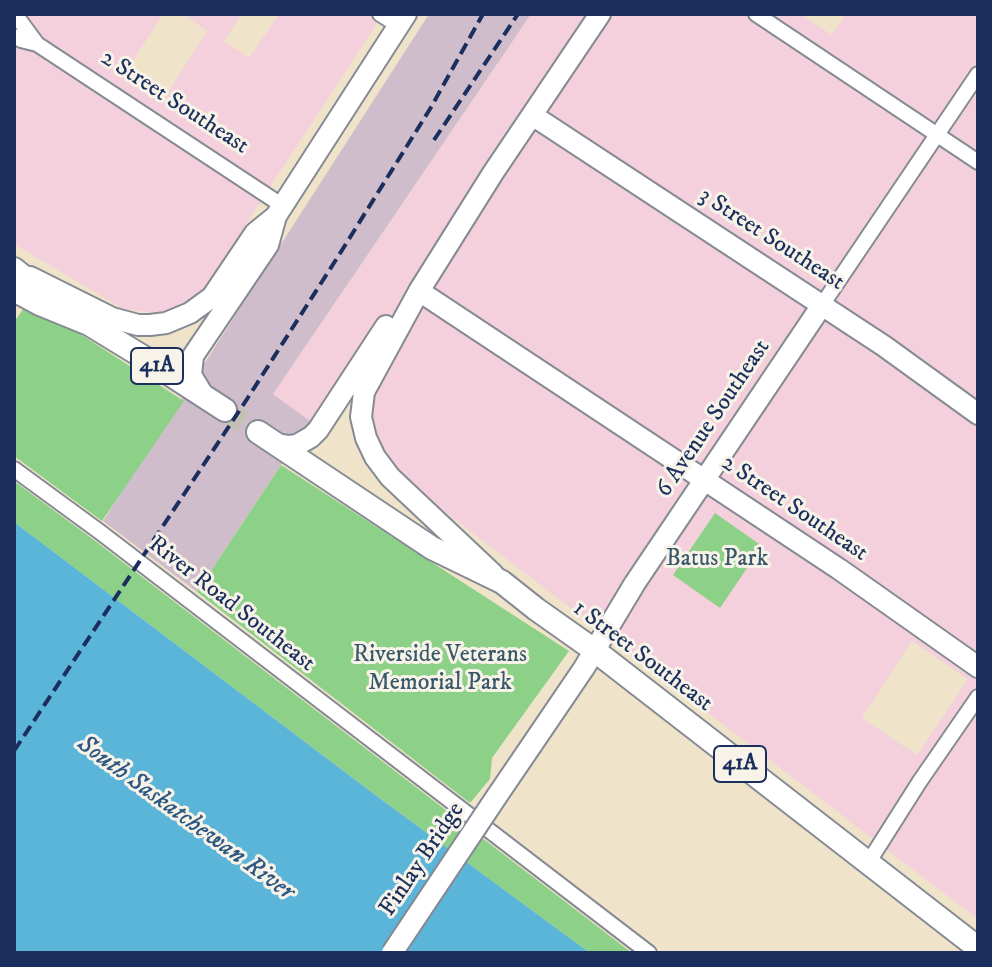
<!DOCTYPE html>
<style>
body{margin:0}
#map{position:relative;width:992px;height:967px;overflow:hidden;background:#efe4c9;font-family:"IM FELL DW Pica",serif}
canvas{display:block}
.frame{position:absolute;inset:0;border:16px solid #1b2f5e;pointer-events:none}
</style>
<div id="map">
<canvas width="992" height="967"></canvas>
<div class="frame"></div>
</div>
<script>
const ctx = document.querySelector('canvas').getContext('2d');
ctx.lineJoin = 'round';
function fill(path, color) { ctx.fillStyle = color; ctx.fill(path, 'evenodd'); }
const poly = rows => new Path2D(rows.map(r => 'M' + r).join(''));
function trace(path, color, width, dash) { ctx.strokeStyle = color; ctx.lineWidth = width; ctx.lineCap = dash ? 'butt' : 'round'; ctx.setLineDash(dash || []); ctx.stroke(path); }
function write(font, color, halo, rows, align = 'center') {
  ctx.font = font + ' "IM FELL DW Pica",serif'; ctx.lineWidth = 6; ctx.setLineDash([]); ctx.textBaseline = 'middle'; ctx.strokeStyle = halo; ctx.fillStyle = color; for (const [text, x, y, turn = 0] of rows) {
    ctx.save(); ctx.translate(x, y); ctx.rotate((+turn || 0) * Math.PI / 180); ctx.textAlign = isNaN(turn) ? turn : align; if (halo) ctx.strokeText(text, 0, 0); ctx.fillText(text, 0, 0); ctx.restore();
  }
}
fill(poly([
 [16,14,163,14,124,75,163,100,207,31,184,14,242,14,224,41,249,58,279,14,383,14,203,290,195,299,183,306,161,314,123,309,14,244,14,16],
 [531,14,800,14,832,35,846,14,978,14,978,919,399,477,390,467,374,433,373,406,380,382,349,361,310,421,273,394],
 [912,641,968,679,917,755,862,718]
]), '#f4cfdc');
fill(poly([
 [429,14,531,14,273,394,310,421,197,592,103,521]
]), '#d0bdcc');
fill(poly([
 [29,301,184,401,102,521,14,456,14,322],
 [281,465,569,651,492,758,490,779,470,803,197,592],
 [14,481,94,540,632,953,590,953,374,794,14,522],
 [715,513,762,546,720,608,673,575]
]), '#8dd189');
fill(poly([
 [14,522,374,794,590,953,14,952]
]), '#5bb5d9');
trace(poly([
 [225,410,258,432]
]), '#c5c0b4', 22, [22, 11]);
const street = poly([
 [15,14,37,44],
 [380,14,399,26],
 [756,14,978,162],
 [14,36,21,40,37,44,283,206],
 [822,305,978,74],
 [14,469,100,532,649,953],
 [868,863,920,781,978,697]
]);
const secondary = poly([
 [532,115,884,346,978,414],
 [30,277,112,318,138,325,150,325,166,323,190,313,212,297,255,233,276,216],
 [419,291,839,569,978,667],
 [203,395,191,375,193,356,268,245,276,216,406,14],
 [277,444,289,446,297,445,311,437,318,430,386,326],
 [493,574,390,477,375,457,366,438,361,417,364,392,419,291,493,173,600,14],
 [497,796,584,668,635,583,822,305]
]);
const primary = poly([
 [14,269,45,294],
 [14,290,40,304,89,324,148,360,225,410],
 [258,432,432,548,502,582,536,609,594,650,978,948]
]);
trace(street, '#858a94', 18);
trace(secondary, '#858a94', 24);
trace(primary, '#858a94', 26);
trace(street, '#fff', 14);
trace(secondary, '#fff', 20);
trace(primary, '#fff', 22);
trace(poly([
 [434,140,518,14],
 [14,751,249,396,339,255,430,109,483,14]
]), '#1b2f5e', 4, [12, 6]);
const secondaryBridge = poly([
 [392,953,497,796]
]);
trace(secondaryBridge, '#858a94', 24, []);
trace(secondaryBridge, '#fff', 20);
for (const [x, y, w] of [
 [157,366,52],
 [740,764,52]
]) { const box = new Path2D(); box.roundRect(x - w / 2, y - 18, w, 36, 6); ctx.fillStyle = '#f7f3e8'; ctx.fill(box); trace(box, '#1b2f5e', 2); }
write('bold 22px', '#1b2f5e', null, [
 ["41A",157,366],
 ["41A",740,764]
]);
write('24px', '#1b2f5e', '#f7f3e8', [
 ["2 Street Southeast",174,103,33],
 ["3 Street Southeast",771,240,33],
 ["6 Avenue Southeast",714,419,-56],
 ["2 Street Southeast",794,509,34],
 ["River Road Southeast",231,605,38],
 ["1 Street Southeast",642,657,37],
 ["Finlay Bridge",423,860,-56]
]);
write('24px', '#385869', '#f7f3e8', [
 ["Batus Park",717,560],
 ["Riverside Veterans",440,656],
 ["Memorial Park",440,684]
]);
write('italic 26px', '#2e5783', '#f7f3e8', [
 ["South Saskatchewan River",185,819,36]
]);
</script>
